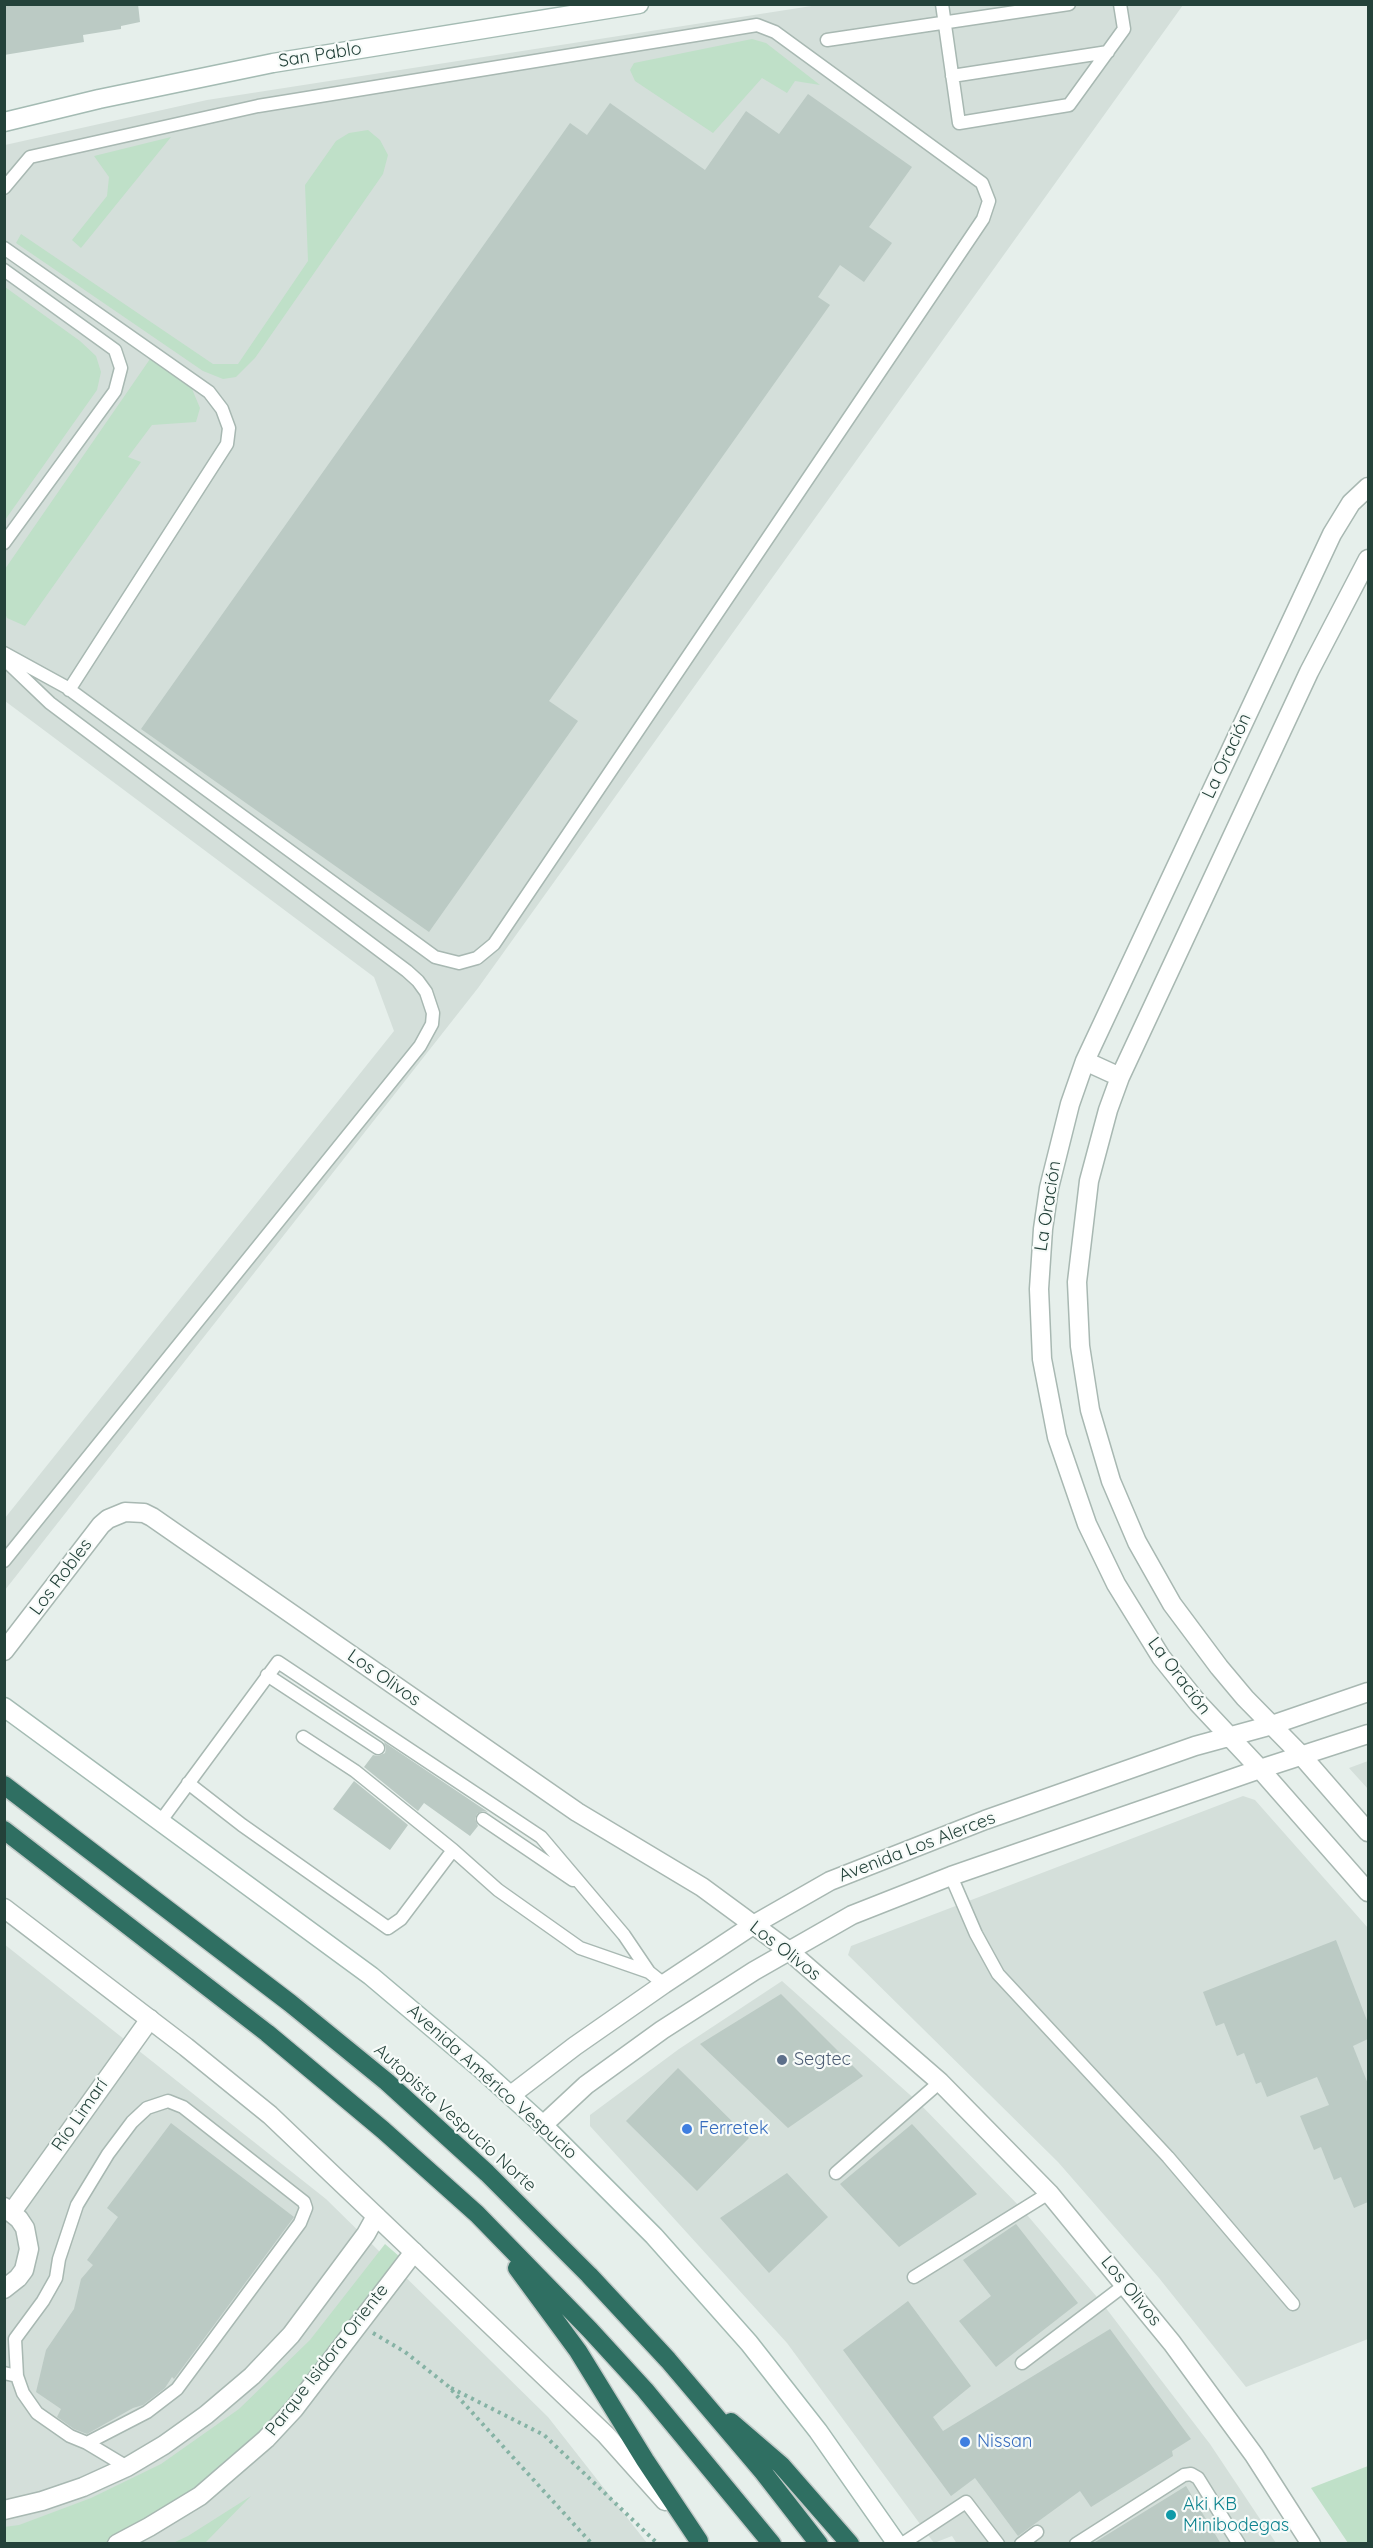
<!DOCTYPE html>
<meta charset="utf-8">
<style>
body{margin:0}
#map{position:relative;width:1373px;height:2548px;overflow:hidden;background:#e6efeb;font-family:Quicksand,sans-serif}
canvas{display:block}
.frame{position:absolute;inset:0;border:6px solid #24423a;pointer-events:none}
</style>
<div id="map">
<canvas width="1373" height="2548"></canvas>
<div class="frame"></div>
</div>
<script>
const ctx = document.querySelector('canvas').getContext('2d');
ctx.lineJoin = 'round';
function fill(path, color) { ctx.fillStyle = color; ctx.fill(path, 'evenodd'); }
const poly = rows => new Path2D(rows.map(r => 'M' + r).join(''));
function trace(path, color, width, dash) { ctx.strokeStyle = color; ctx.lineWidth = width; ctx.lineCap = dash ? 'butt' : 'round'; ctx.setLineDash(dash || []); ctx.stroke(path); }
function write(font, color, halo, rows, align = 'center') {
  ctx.font = font + ' Quicksand,sans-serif'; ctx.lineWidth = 4.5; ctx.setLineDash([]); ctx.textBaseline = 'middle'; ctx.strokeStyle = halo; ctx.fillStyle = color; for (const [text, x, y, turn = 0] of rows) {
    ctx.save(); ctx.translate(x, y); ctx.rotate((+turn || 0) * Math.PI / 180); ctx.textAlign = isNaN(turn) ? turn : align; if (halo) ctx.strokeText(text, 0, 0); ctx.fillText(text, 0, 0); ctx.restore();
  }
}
fill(poly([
 [818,5,1183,5,478,988,5,1590,5,1518,394,1031,374,977,5,701,5,145,207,100],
 [1368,1761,1368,1789,1349,1768],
 [1243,1796,1255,1800,1368,1928,1368,2339,1246,2387,1159,2278,1058,2162,848,1955,851,1946],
 [4,1944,326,2199,548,2417,647,2543,5,2543],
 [782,1981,918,2102,1022,2209,1102,2303,1210,2444,1276,2543,957,2544,952,2536,934,2543,787,2343,590,2126,590,2115,679,2049]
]), '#d4dfda');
fill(poly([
 [752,39,766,43,820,85,795,81,787,93,762,78,713,133,635,81,630,70,634,63],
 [368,130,380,140,388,155,383,174,255,358,236,377,223,379,203,371,16,243,21,234,213,364,238,364,308,261,305,185,336,141,349,133],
 [171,137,81,248,72,240,107,196,109,177,94,156],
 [5,287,80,341,96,356,101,372,97,390,5,520],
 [150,359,192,389,200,408,196,422,152,425,128,457,141,462,25,626,7,618,5,613,5,569],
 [385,2244,400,2257,344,2333,278,2414,234,2458,174,2508,106,2543,5,2543,4,2527,19,2525,91,2498,161,2464,239,2409,310,2340],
 [1368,2466,1368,2543,1348,2543,1311,2488],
 [251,2496,205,2543,173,2543,188,2536]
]), '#bfe0c8');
fill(poly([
 [4,4,138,4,140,22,121,26,121,29,83,35,84,42,4,55],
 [808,94,912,167,869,227,892,243,864,282,840,265,818,297,830,305,549,701,578,721,429,932,141,729,570,123,587,135,610,103,705,170,746,111,779,134],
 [384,1742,488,1812,483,1811,477,1814,475,1819,478,1826,470,1836,424,1803,418,1811,364,1767,373,1755,378,1756,385,1753,386,1748],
 [354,1781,408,1825,390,1850,333,1809],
 [1336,1940,1368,2023,1368,2039,1353,2046,1368,2084,1368,2202,1354,2208,1341,2177,1334,2180,1321,2147,1314,2150,1300,2116,1329,2105,1317,2077,1267,2097,1261,2082,1256,2084,1244,2053,1237,2056,1224,2023,1216,2026,1203,1992],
 [781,1994,863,2076,788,2128,700,2044],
 [678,2068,749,2138,697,2191,626,2121],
 [171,2123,294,2217,174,2379,172,2377,165,2388,143,2405,133,2408,87,2434,74,2429,57,2417,61,2409,36,2392,46,2350,74,2309,81,2279,93,2265,87,2260,118,2217,107,2208],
 [912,2124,977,2194,899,2247,840,2184],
 [787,2173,828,2217,769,2273,720,2218],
 [1016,2224,1078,2303,996,2367,959,2321,991,2296,963,2260],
 [908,2301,971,2386,933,2417,943,2431,1110,2329,1191,2439,1172,2451,1173,2456,1091,2507,1080,2491,1018,2536,975,2478,951,2496,843,2350],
 [1186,2486,1221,2544,1092,2544]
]), '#bbcac4');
const service = poly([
 [942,4,959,123,1069,105,1124,29,1120,4],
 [827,40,1069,4],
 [952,76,1108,52],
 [4,188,30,157,258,106,757,25,775,32,982,183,989,201,983,219,494,944,477,958,459,963,435,957,66,687,4,653],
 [4,248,209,392,222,409,229,428,227,444,69,690],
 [4,270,115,350,121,368,115,391,4,543],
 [4,659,50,703,407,971,418,981,426,992,433,1013,432,1024,420,1046,4,1561],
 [267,1675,378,1748],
 [303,1737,355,1771,453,1850,498,1890,580,1948,649,1972],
 [188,1783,242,1825,388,1928,401,1919,453,1850],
 [483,1819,573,1880],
 [160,1822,278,1662,541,1837,624,1935,649,1972,664,1984],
 [951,1876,976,1934,998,1974,1168,2157,1293,2304],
 [836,2173,940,2082],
 [914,2277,1049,2193],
 [1022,2363,1126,2284],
 [4,2373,17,2376],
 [87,2443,147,2412,177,2389,300,2223,306,2208,304,2202,183,2107,168,2101,147,2108,132,2122,108,2154,77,2205,59,2259,56,2278,43,2301,15,2339,17,2376,23,2393,37,2413,70,2436,87,2443,127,2467],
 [902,2544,966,2502,998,2544],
 [1021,2544,1037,2532],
 [1076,2544,1184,2475,1191,2474,1198,2478,1239,2544]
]);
const minor = poly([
 [1368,487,1351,503,1332,534,1085,1061,1070,1104,1049,1188,1043,1229,1039,1289,1042,1359,1057,1437,1087,1524,1116,1584,1161,1657,1198,1703,1260,1769,1368,1892],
 [1368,559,1309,672,1120,1077,1108,1110,1089,1181,1077,1282,1080,1346,1090,1410,1111,1481,1137,1542,1172,1604,1219,1667,1245,1698,1301,1755,1368,1832],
 [1085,1061,1120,1077],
 [4,1651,101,1525,108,1519,125,1512,144,1513,152,1517,577,1812,702,1887,789,1951,940,2082,1049,2193,1172,2343,1254,2455,1311,2544],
 [511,2095,575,2046,664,1984,753,1925,830,1881,985,1820,1195,1746,1272,1725,1368,1692],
 [543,2125,586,2085,662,2030,754,1971,852,1915,951,1876,1260,1769,1368,1734],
 [4,2207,19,2219,25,2228,29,2249,24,2270,18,2278,4,2289],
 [12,2212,150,2019],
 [4,2510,42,2501,83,2487,127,2467,164,2445,206,2415,252,2376,291,2335,366,2234,376,2216],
 [117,2544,149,2527,200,2496,266,2439,294,2409,414,2252]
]);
const tertiary = poly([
 [4,1908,186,2047,270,2115,606,2435,665,2501]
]);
const secondary = poly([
 [4,122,99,99,273,63,639,4],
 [4,1707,371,1976,480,2068,543,2125,654,2236,749,2343,818,2431,897,2544]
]);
const motorway = poly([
 [4,1785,290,2003,387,2082,487,2173,589,2275,668,2360,763,2472,819,2544],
 [4,1830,267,2033,383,2130,477,2214,590,2330,645,2390,772,2544],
 [517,2268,578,2351,645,2460,699,2541],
 [731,2422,781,2465,850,2544]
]);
trace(service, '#a8b8b2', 15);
trace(minor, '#a8b8b2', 21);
trace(tertiary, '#a8b8b2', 21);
trace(secondary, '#a4bbb3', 21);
trace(motorway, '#c2cac8', 21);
trace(poly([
 [373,2333,405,2352,448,2386,592,2544],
 [451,2388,544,2435,658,2544]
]), '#86b3a5', 4, [3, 4.5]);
trace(service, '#fff', 12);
trace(minor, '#fff', 18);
trace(tertiary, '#fff', 18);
trace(secondary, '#fff', 18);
trace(motorway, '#2f6f62', 18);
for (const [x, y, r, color] of [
 [782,2060,6,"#5c6f8a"],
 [687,2129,6,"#3f7fe0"],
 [965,2442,6,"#3f7fe0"],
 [1171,2515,6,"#0f9aa8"]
]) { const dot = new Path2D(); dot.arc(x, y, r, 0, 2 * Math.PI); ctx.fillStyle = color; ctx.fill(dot); trace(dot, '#f7fbf9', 2); }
write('18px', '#24423a', '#f7fbf9', [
 ["San Pablo",320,55,-9],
 ["La Oración",1227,756,-65],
 ["La Oración",1048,1206,-81],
 ["Los Robles",61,1577,-53],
 ["La Oración",1179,1676,53],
 ["Los Olivos",384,1678,35],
 ["Avenida Los Alerces",917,1847,-21],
 ["Los Olivos",785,1951,38],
 ["Avenida Américo Vespucio",492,2082,42],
 ["Río Limarí",80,2115,-55],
 ["Autopista Vespucio Norte",455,2118,42],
 ["Los Olivos",1131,2291,51],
 ["Parque Isidora Oriente",327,2360,-52]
]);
write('18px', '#4e5e75', '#f7fbf9', [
 ["Segtec",794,2060]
], 'left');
write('18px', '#366cbe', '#f7fbf9', [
 ["Ferretek",699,2129],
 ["Nissan",977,2442]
], 'left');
write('18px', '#0d838f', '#f7fbf9', [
 ["Aki KB",1183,2505],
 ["Minibodegas",1183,2526]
], 'left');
</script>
